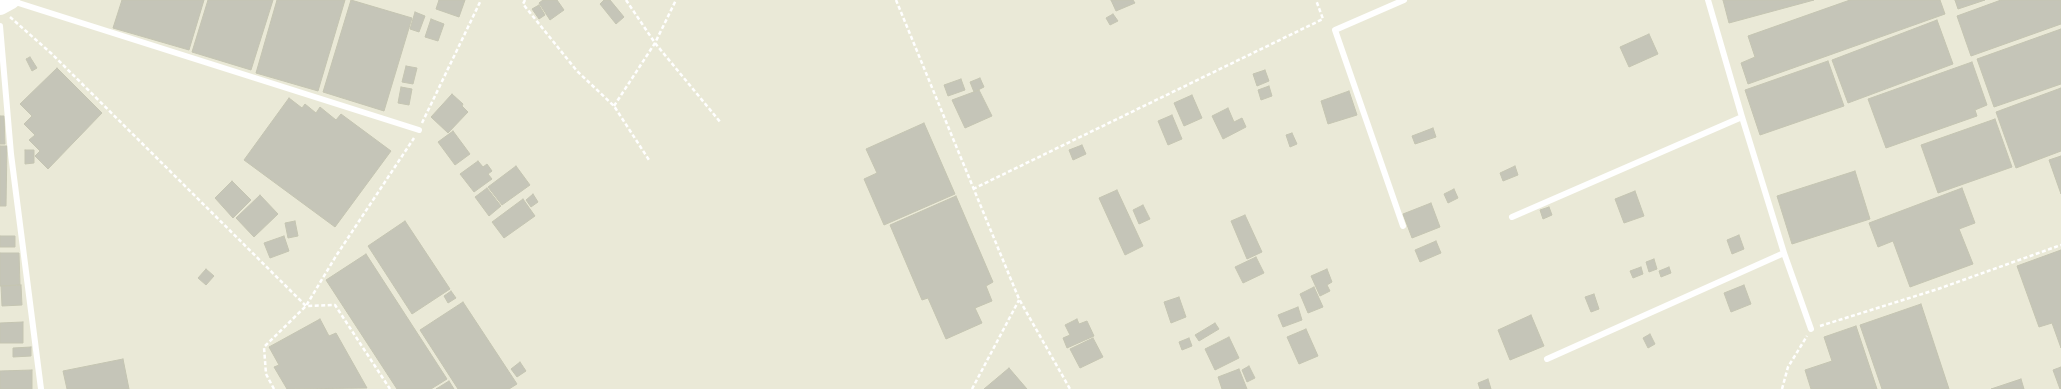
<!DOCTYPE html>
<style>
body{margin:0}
canvas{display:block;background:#eae9d7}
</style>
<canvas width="2061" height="389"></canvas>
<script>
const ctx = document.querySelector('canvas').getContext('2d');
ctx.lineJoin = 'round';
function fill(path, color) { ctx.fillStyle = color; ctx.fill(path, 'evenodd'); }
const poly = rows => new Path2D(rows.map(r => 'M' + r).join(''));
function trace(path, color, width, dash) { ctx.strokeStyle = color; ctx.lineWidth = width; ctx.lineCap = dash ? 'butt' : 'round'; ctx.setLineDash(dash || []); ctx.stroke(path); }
const building = poly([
 [122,0,204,0,189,50,113,28,122,0],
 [208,0,273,0,251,70,192,52,208,0],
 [277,0,345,0,318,91,256,73,277,0],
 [351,0,412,18,384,111,323,92,351,0],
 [439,0,465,0,459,17,436,9,439,0],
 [543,0,557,0,564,10,550,20,539,3,543,0],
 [604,0,610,0,624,17,616,24,600,4,604,0],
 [1111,0,1133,0,1135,3,1116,11,1111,0],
 [1723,0,1814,0,1729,23,1723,0],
 [1850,0,1940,0,1945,14,1748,84,1741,63,1755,57,1748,36,1850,0],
 [1955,0,1985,0,1958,9,1955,0],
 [2001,0,2061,0,2061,24,1971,56,1957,16,2001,0],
 [539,5,545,15,539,19,532,9,539,5],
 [415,12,425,16,419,32,410,29,415,12],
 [1113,14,1118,21,1110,25,1106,18,1113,14],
 [431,19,444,24,438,41,425,37,431,19],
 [1937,20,1953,64,1848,103,1832,60,1937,20],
 [2061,29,2061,84,1994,107,1977,59,2061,29],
 [1649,34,1658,54,1629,67,1620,47,1649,34],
 [30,57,37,68,32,71,26,59,30,57],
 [1828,61,1844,106,1760,135,1745,90,1828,61],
 [1972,62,1987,105,1975,110,1977,116,1886,148,1868,99,1972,62],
 [406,66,417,68,413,84,402,82,406,66],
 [57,68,102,113,48,169,35,156,40,151,29,140,35,135,24,124,32,116,20,104,57,68],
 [1265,70,1269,81,1257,86,1253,74,1265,70],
 [980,78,984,87,974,92,970,82,980,78],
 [961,79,965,90,948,96,944,85,961,79],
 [1269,86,1272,96,1261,100,1258,90,1269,86],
 [401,87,412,89,409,105,398,103,401,87],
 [2061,88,2061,151,2016,168,1996,112,2061,88],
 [979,90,992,116,965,128,952,100,979,90],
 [1349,91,1357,115,1328,124,1321,101,1349,91],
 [452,94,463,104,462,106,468,112,448,133,431,117,452,94],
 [1192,95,1202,118,1184,126,1174,103,1192,95],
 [289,98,302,108,305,104,316,113,320,107,336,120,341,114,391,151,335,227,244,160,289,98],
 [1228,108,1234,122,1242,118,1246,127,1223,139,1212,116,1228,108],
 [1172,115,1182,139,1168,145,1158,121,1172,115],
 [0,116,4,116,5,144,0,144,0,116],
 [1995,119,2012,167,1938,193,1921,145,1995,119],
 [924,123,955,194,884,225,864,179,877,173,866,149,924,123],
 [1433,128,1436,137,1415,144,1412,136,1433,128],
 [453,131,470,154,455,165,438,142,453,131],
 [1292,133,1297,144,1290,147,1286,135,1292,133],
 [1082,145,1086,154,1073,160,1069,150,1082,145],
 [0,146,7,146,6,206,0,206,0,146],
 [25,150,34,150,34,163,25,164,25,150],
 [2061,156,2061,194,2049,160,2061,156],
 [478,161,483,167,487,164,492,171,488,174,492,179,474,192,460,174,478,161],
 [516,166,530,185,502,205,488,187,516,166],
 [1515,166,1518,175,1503,181,1500,173,1515,166],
 [1855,171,1870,219,1792,244,1777,196,1855,171],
 [232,181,251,200,233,218,215,198,232,181],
 [487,188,501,206,489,216,475,197,487,188],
 [1962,188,1975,223,1959,229,1973,264,1910,287,1893,241,1878,247,1869,223,1962,188],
 [1454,189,1458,198,1448,203,1444,194,1454,189],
 [1117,190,1143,246,1125,255,1099,198,1117,190],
 [1635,191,1644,216,1624,223,1615,199,1635,191],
 [533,194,538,202,531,207,526,200,533,194],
 [260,195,278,214,254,237,236,218,260,195],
 [956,196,993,282,986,286,992,301,975,308,982,323,946,339,928,298,922,300,890,225,956,196],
 [523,199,535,216,504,238,492,222,523,199],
 [1431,203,1440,227,1412,238,1403,214,1431,203],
 [1143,205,1150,219,1139,224,1133,210,1143,205],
 [1549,207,1552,215,1543,219,1540,210,1549,207],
 [1245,215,1262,252,1247,259,1231,221,1245,215],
 [295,221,298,236,288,238,285,223,295,221],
 [405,221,450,289,412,314,368,246,405,221],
 [1739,235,1744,249,1732,254,1727,240,1739,235],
 [0,236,15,236,15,247,0,247,0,236],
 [284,236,289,251,270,258,264,243,284,236],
 [1436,241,1441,253,1420,262,1415,250,1436,241],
 [2061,250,2061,348,2052,323,2039,327,2017,266,2061,250],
 [0,253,19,253,20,285,0,286,0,253],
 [366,254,447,379,431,389,397,389,326,280,366,254],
 [1256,257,1264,273,1243,283,1235,267,1256,257],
 [1654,259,1657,269,1649,272,1646,262,1654,259],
 [1641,267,1643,274,1633,278,1630,271,1641,267],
 [1669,267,1671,273,1661,277,1659,271,1669,267],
 [206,269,214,276,206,285,198,278,206,269],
 [1327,269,1332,282,1327,285,1330,291,1320,296,1311,276,1327,269],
 [21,285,22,305,2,306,1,286,21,285],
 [1744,285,1751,304,1731,312,1724,293,1744,285],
 [1314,287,1323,307,1308,313,1300,294,1314,287],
 [451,291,456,298,448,303,444,296,451,291],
 [1594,294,1599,309,1591,312,1585,297,1594,294],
 [1179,297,1186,317,1171,323,1164,302,1179,297],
 [463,302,517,384,509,389,458,389,420,330,463,302],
 [1921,304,1949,389,1882,389,1860,325,1921,304],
 [1298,307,1302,320,1283,327,1278,315,1298,307],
 [1531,315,1544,346,1510,360,1498,330,1531,315],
 [320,319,329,336,336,333,367,388,287,389,274,367,279,365,269,347,320,319],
 [1077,319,1079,324,1087,321,1094,336,1067,348,1063,338,1070,335,1065,325,1077,319],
 [23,322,23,343,0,343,0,323,23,322],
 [1215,323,1219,329,1199,341,1195,335,1215,323],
 [1856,326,1877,389,1811,389,1805,370,1832,361,1824,337,1856,326],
 [1306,329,1318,356,1299,364,1287,337,1306,329],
 [1650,334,1655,344,1648,348,1643,338,1650,334],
 [1229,337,1239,358,1215,370,1205,349,1229,337],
 [1093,338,1103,357,1080,368,1070,349,1093,338],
 [1189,338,1192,346,1182,350,1179,342,1189,338],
 [31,347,31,356,13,357,13,348,31,347],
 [123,359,129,389,67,389,63,371,123,359],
 [520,362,526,371,517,377,511,369,520,362],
 [1249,366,1255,378,1247,382,1242,370,1249,366],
 [2061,367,2061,389,2060,389,2053,370,2061,367],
 [1009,368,1027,389,984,389,1009,368],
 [1239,369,1247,389,1222,389,1218,377,1239,369],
 [32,370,32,389,0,389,0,371,32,370],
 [1488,379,1491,389,1480,389,1478,383,1488,379],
 [2021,379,2024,389,1991,389,2021,379],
 [449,381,454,389,436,389,449,381]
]);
fill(building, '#c5c5b8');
trace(building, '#c5c5b2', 1);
trace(poly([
 [525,0,523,4,577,71,614,106,649,160],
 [626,0,655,43,721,123],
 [896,0,1019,299,1070,389],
 [10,17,52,54,306,306,335,305,390,389],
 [614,106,655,43,676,0],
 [422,123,481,0],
 [973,189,1323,19,1316,0],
 [1820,326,1938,289,2061,245],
 [274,389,266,374,264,347,306,306,336,256,414,138],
 [972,389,1019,300],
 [1782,389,1788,367,1807,336]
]), '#fff', 2.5, [4, 2.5]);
trace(poly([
 [12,1,419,130],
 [0,26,11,154,41,389],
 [1512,217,1742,117],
 [1403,226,1335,30,1404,0],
 [1784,253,1811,329],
 [1547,359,1784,253,1742,117,1708,0]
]), '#fff', 6);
trace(poly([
 [0,6,11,0]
]), '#fff', 18);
</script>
